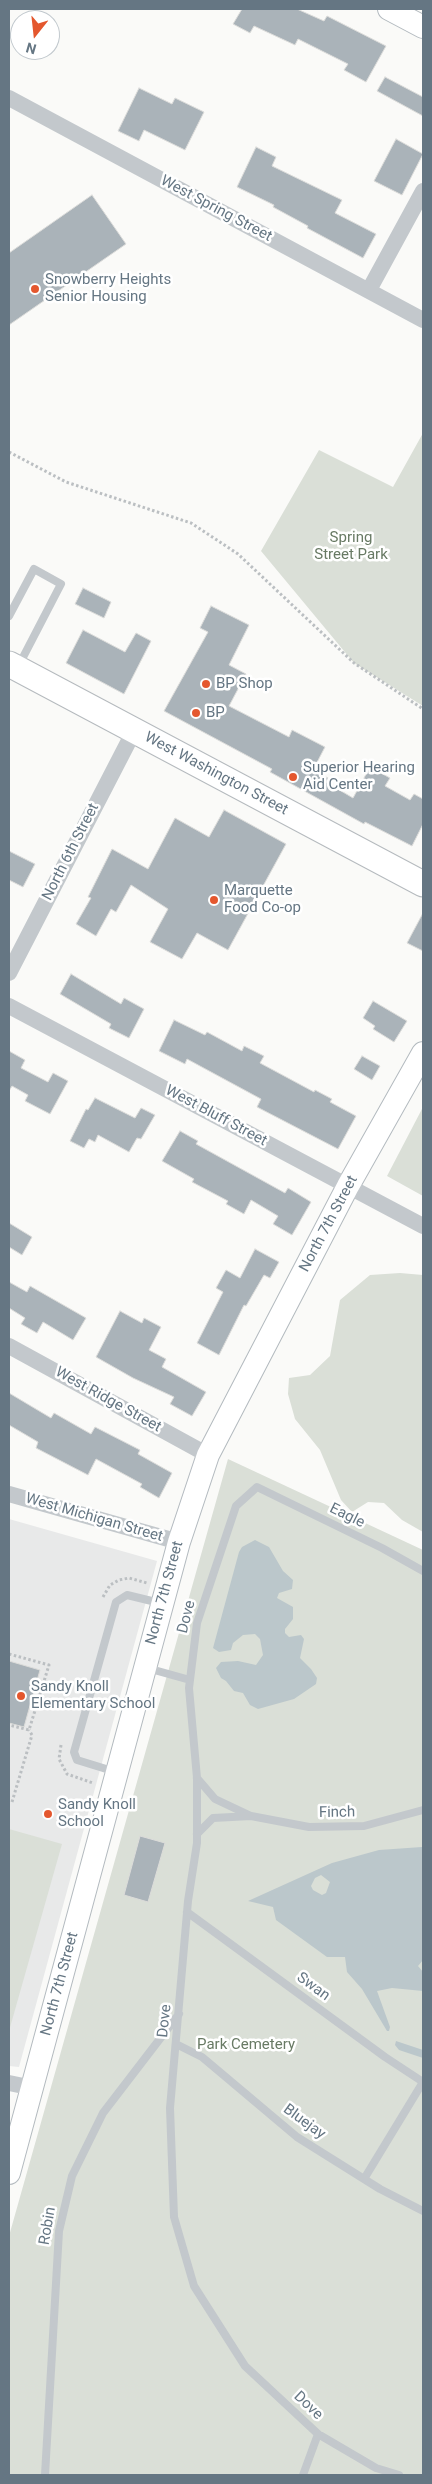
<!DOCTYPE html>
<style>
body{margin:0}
#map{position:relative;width:432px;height:2484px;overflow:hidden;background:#fafaf8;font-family:Roboto,sans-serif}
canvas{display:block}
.frame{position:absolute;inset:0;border:10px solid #657683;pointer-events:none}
.north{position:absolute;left:10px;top:10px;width:50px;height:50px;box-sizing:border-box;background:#fff;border:1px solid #c1c8cd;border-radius:50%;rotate:196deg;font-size:14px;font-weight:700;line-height:20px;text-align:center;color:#657683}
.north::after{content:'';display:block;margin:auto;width:18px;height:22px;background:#e4572e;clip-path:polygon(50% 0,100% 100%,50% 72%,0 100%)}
</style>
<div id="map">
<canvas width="432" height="2484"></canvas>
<div class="frame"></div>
<div class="north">N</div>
</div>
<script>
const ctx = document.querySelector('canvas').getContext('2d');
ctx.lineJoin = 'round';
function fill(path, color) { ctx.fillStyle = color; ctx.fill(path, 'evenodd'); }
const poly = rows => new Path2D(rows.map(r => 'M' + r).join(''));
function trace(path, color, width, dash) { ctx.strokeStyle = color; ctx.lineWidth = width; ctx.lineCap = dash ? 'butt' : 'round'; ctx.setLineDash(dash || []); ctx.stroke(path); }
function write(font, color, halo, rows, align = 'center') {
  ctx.font = font + ' Roboto,sans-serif'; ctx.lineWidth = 5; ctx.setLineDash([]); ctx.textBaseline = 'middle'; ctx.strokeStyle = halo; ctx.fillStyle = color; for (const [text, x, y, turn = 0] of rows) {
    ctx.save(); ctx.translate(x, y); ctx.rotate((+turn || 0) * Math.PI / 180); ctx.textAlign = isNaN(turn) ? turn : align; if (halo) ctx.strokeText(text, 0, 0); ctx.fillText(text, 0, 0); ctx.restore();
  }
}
fill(poly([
 [9,1519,157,1561,19,2067,9,2066]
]), '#e8e9e9');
fill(poly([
 [423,433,423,706,354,663,261,551,319,450,393,487],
 [423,1107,423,1196,387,1176],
 [400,1273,423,1275,423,1532,402,1520,384,1503,368,1502,352,1512,341,1500,320,1450,295,1419,288,1394,289,1378,310,1375,330,1356,340,1300,370,1275],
 [228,1459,423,1550,423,2475,9,2475,9,2236],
 [9,1829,62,1844,9,2031]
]), '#dadfd7');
fill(poly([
 [255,1540,269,1547,283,1571,293,1580,292,1589,279,1593,277,1598,293,1607,293,1619,285,1629,285,1633,289,1637,301,1635,304,1639,300,1658,311,1669,317,1678,316,1684,294,1699,258,1709,250,1705,243,1693,234,1691,226,1681,221,1678,216,1668,221,1662,238,1661,256,1665,263,1655,260,1639,255,1634,243,1635,233,1643,231,1650,219,1652,213,1648,239,1552,242,1547],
 [422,1847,423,1960,418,1966,423,1972,423,1991,392,1988,377,1991,390,2027,389,2031,387,2031,362,1989,347,1972,345,1957,327,1957,276,1920,273,1907,248,1901,332,1863,379,1850],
 [321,1875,330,1882,326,1893,322,1895,313,1890,311,1886,315,1878],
 [396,2041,423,2050,423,2058,399,2050,395,2045]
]), '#bbc7cb');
const building = poly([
 [242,9,297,9,324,21,327,16,386,46,366,82,344,70,348,64,298,39,295,45,254,26,250,33,233,24,242,9],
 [385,77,423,97,423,116,377,91,385,77],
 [139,88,172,104,175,98,204,112,185,150,144,130,139,141,118,131,139,88],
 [396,139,423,154,402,195,374,181,396,139],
 [256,147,276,157,272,166,342,200,335,213,376,234,363,258,307,228,308,226,273,207,274,205,237,187,256,147],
 [92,195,126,244,9,325,9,253,92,195],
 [83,588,111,602,104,618,75,604,83,588],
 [211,606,249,625,229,665,246,674,229,706,289,737,292,730,325,747,313,770,328,778,326,782,353,798,370,767,390,778,385,786,410,800,414,794,423,799,423,824,412,846,365,822,364,824,270,772,272,769,164,711,208,632,200,628,211,606],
 [83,630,125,652,136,633,151,641,124,694,66,663,83,630],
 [224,810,286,844,228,950,197,933,182,959,150,942,168,909,131,885,116,912,111,909,96,936,76,924,91,898,88,897,112,849,148,869,175,818,209,837,224,810],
 [9,851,35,864,23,887,9,880,9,851],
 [423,913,423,951,407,943,423,913],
 [71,974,121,1004,124,998,144,1009,129,1038,109,1028,111,1024,60,994,71,974],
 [373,1001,407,1021,394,1042,373,1029,375,1026,363,1018,373,1001],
 [174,1020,205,1035,207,1032,242,1051,244,1046,264,1056,260,1063,314,1092,315,1090,332,1099,330,1102,356,1116,338,1149,257,1107,261,1099,187,1059,185,1064,159,1051,174,1020],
 [9,1051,25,1060,21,1068,48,1082,53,1073,68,1081,50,1114,25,1101,28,1095,12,1086,9,1091,9,1051],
 [362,1056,380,1066,372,1080,354,1069,362,1056],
 [95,1098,135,1118,141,1108,155,1115,141,1139,137,1138,129,1152,98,1135,95,1142,89,1139,84,1148,70,1141,86,1109,88,1110,95,1098],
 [180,1131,198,1141,196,1144,285,1193,288,1188,311,1202,292,1235,273,1224,278,1216,251,1200,244,1214,226,1204,228,1201,192,1182,194,1179,162,1161,180,1131],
 [9,1223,32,1237,22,1255,9,1247,9,1223],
 [255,1249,279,1262,270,1278,264,1275,246,1306,244,1305,219,1355,197,1343,223,1292,216,1288,226,1270,240,1278,255,1249],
 [9,1282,27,1292,30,1286,86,1318,73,1340,43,1322,37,1333,21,1324,25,1318,9,1308,9,1282],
 [120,1311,142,1323,144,1318,161,1327,149,1350,166,1359,162,1367,206,1392,192,1416,170,1404,174,1397,133,1378,96,1357,120,1311],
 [9,1393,51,1418,54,1413,91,1434,95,1427,140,1450,138,1454,172,1473,159,1498,140,1487,142,1484,96,1459,88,1475,36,1448,38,1442,9,1425,9,1393],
 [9,1661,40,1670,24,1727,9,1723,9,1661],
 [140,1836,165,1843,148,1902,124,1895,140,1836]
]);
fill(building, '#aab3b9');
trace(building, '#dcdcda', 1);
const secondary = poly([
 [389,9,423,27],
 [9,2173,179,1542,208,1455,348,1186,423,1053]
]);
const primary = poly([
 [9,664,423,884]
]);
trace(secondary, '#b3babf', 24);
trace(primary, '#b5babe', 27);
trace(poly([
 [9,452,66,482,191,523,238,554,354,663,423,709],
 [103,1597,110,1585,119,1580,129,1578,147,1583],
 [9,1654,49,1665,29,1730,9,1725],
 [39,1698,72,1707],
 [61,1745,59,1759,67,1774,93,1783],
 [12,1802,32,1735,29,1730]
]), '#bbbfc2', 3, [2.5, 2.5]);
trace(poly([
 [9,616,34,569,61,584,19,665],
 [147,1668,190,1680],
 [116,1772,77,1760,74,1752,116,1602,127,1595,160,1603],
 [251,1816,309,1827,364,1826,423,1810],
 [197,1834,213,1818,251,1816,215,1799,197,1778],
 [187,1912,385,2057,423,2082],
 [176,2044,202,2057,297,2137,380,2189,423,2211],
 [364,2179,423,2082],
 [45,2475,59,2231,72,2176,103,2113,179,2014],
 [303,2475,318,2434],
 [399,2475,376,2468,318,2434,245,2366,194,2286,174,2217,170,2108,188,1901,197,1843,197,1778,189,1688,197,1623,236,1506,257,1487,382,1548,423,1571]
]), '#c3c8cc', 8);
trace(poly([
 [9,98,423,320],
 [369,290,423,191],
 [9,973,134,731],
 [9,1006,423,1226],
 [9,1346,208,1455],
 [9,1494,179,1542],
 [9,2083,33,2088]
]), '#c3c8cc', 16);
trace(secondary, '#fff', 22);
trace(primary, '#fff', 25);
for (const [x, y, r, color] of [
 [35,289,5,"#e4572e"],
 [206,684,5,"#e4572e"],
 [196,713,5,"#e4572e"],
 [293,777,5,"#e4572e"],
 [214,900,5,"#e4572e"],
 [21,1696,5,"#e4572e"],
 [48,1814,5,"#e4572e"]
]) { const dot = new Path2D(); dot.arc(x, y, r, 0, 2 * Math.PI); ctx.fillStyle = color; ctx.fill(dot); trace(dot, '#fff', 2); }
write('15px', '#657683', '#fff', [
 ["West Spring Street",216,209,28],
 ["West Washington Street",216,774,28],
 ["North 6th Street",71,852,-63],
 ["West Bluff Street",216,1116,28],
 ["North 7th Street",329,1224,-62],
 ["West Ridge Street",108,1400,29],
 ["Eagle",347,1516,26],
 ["West Michigan Street",94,1518,16],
 ["North 7th Street",165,1593,-75],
 ["Dove",187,1617,-76],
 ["Finch",337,1813,-1],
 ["North 7th Street",60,1984,-75],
 ["Swan",313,1987,36],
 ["Dove",165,2021,-84],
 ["Bluejay",304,2122,36],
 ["Robin",48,2226,-80],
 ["Dove",308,2406,43]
]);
write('15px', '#657683', '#fff', [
 ["Snowberry Heights",45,280],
 ["Senior Housing",45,297],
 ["BP Shop",216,684],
 ["BP",206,713],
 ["Superior Hearing",303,768],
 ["Aid Center",303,785],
 ["Marquette",224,891],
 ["Food Co-op",224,908],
 ["Sandy Knoll",31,1687],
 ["Elementary School",31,1704],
 ["Sandy Knoll",58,1805],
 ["School",58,1822]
], 'left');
write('15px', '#687a64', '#fff', [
 ["Spring",351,538],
 ["Street Park",351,555],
 ["Park Cemetery",246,2045]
]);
</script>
